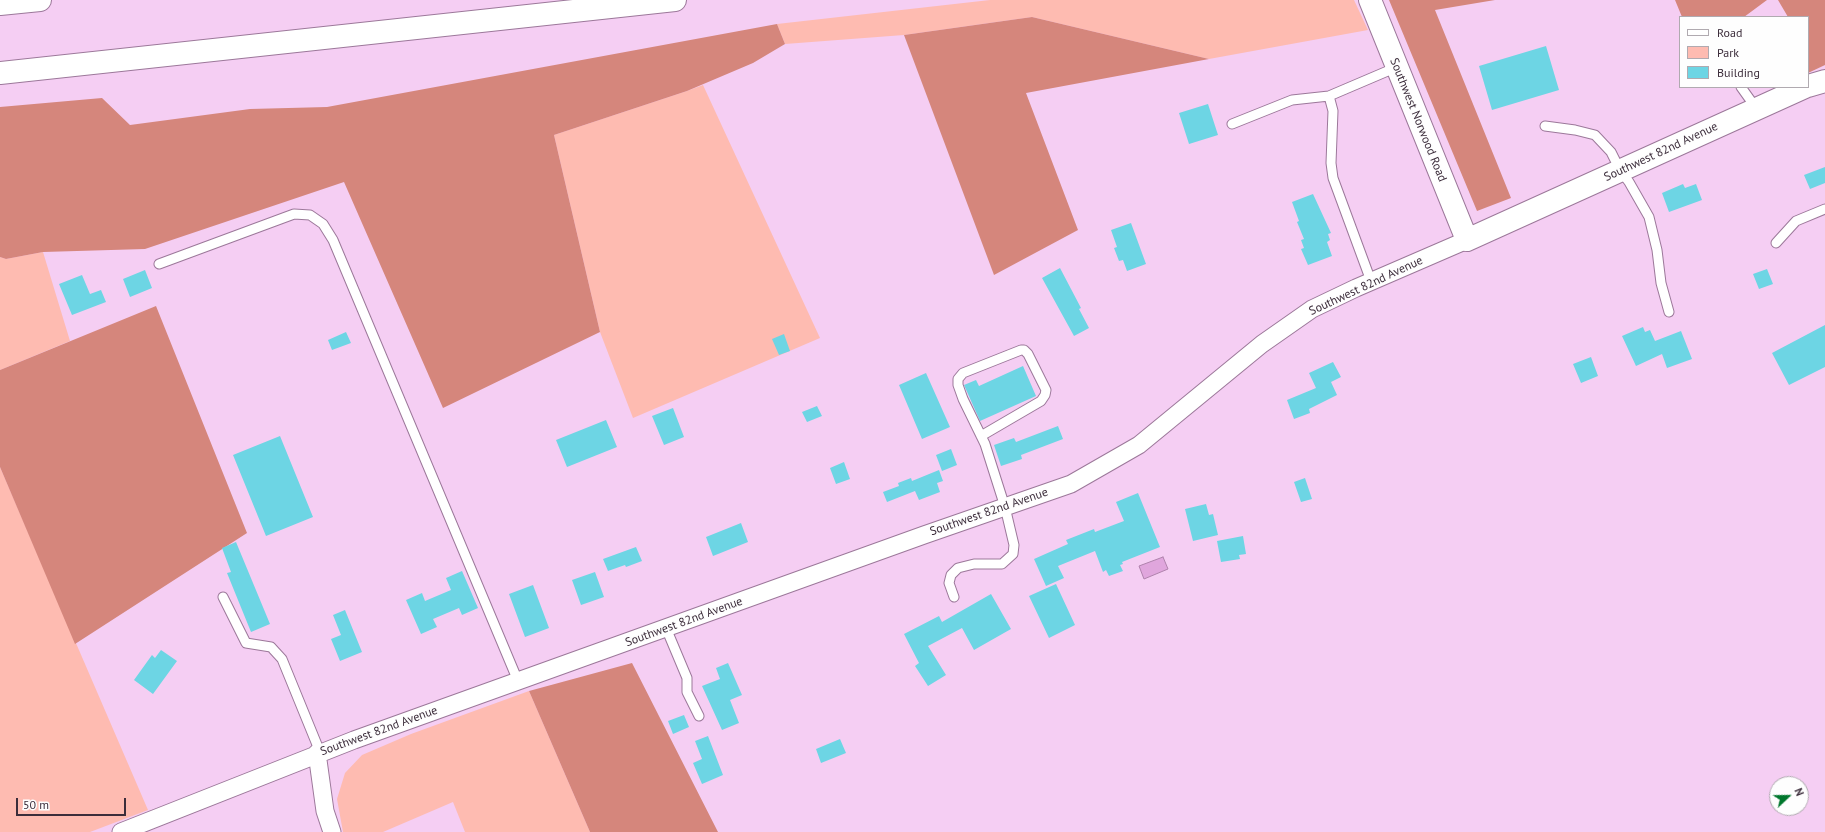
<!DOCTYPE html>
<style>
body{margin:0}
#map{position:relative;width:1825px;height:832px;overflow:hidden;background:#f5cef3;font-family:"PT Sans",sans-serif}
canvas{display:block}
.legend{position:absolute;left:1679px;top:16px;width:130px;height:72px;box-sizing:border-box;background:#fefefe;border:1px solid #b0aab0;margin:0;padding:5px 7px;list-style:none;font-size:12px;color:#3c2d3b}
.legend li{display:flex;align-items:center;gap:8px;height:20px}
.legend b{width:20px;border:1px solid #b0aab0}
.north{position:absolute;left:1769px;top:776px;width:40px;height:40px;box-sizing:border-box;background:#fefefe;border:1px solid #b0aab0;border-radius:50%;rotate:68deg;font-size:11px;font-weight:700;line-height:16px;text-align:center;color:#3c2d3b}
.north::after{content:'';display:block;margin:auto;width:14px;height:18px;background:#00772d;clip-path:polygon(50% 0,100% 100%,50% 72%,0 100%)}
.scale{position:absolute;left:16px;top:798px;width:110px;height:18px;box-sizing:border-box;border:2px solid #3c2d3b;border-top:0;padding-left:5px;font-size:12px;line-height:14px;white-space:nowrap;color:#3c2d3b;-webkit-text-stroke:3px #fefefe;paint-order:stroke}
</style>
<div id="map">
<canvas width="1825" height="832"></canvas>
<ul class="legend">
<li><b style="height:5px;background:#fff"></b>Road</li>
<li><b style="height:11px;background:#febbb1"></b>Park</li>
<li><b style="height:11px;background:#6dd5e4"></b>Building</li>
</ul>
<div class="north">N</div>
<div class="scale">50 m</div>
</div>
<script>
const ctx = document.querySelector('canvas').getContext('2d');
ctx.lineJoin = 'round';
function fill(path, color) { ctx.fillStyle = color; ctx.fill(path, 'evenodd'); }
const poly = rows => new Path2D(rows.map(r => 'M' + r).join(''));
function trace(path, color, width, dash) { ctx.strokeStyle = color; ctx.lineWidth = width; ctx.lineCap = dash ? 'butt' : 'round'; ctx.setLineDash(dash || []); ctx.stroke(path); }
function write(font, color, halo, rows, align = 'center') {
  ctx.font = font + ' "PT Sans",sans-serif'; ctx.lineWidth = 3.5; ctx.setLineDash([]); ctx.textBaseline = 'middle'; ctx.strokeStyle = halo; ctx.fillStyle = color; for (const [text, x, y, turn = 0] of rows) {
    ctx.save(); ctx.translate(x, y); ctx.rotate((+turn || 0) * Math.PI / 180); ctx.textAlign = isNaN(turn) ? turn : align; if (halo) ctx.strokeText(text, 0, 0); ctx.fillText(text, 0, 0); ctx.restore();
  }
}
fill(poly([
 [990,0,1354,0,1368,30,1209,59,1032,17,904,35,785,44,777,24],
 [703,85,820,338,633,418,600,332,554,135,687,91],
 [43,252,70,341,0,370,0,257,6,259],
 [0,467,148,810,90,832,0,832],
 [529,691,590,832,465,832,453,802,383,832,343,832,337,799,345,773,362,755,411,734]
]), '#febbb1');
fill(poly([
 [1389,0,1495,0,1435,10,1511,198,1477,211],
 [1675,0,1767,0,1744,17,1682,17],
 [1778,0,1825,0,1825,65,1808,73,1808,17,1788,17],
 [1032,17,1209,59,1026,93,1078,230,994,275,904,35],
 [777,24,785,44,753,63,687,91,554,135,600,332,443,408,344,182,145,249,43,252,6,259,0,257,0,107,102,98,130,125,250,109,327,107],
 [156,306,247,533,75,644,0,467,0,370],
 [632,663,718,832,590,832,529,691]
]), '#d5867c');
const water = poly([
 [1163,557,1168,569,1144,579,1139,566,1163,557]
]);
fill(water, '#e0a6dd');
trace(water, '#af82ac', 1);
fill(poly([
 [1546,46,1559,90,1492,110,1479,66],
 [1208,104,1218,135,1189,144,1179,113],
 [1825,167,1825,183,1810,189,1804,175],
 [1683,184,1685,188,1696,184,1702,200,1669,212,1662,193],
 [1313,194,1331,233,1328,234,1330,240,1327,242,1332,256,1308,265,1301,249,1304,248,1301,240,1304,239,1297,222,1299,221,1292,202],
 [1131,223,1146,264,1127,271,1123,260,1119,261,1114,248,1117,247,1111,230],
 [1060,268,1081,308,1079,309,1089,328,1074,336,1042,278],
 [1767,269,1773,284,1759,289,1753,274],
 [145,270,152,288,130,297,123,279],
 [82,275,90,294,101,290,106,302,72,315,59,284],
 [1825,325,1825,367,1789,385,1772,353],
 [1643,327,1645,332,1650,330,1655,341,1681,331,1692,359,1667,368,1662,354,1636,366,1622,336],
 [346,332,351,343,332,350,328,340],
 [784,334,790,351,779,355,772,339],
 [1591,357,1598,376,1581,383,1573,364],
 [1333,362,1341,377,1331,382,1337,395,1309,409,1310,413,1294,419,1287,400,1316,388,1309,373],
 [1023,366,1036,396,980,421,964,385,976,380,979,386],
 [926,373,950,427,922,439,899,385],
 [817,406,822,416,807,422,802,412],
 [673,408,684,437,664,445,652,416],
 [606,420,617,447,567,467,556,440],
 [1058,426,1063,439,1021,455,1022,459,1001,466,994,445,1014,438,1016,442],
 [280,436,313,517,266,536,233,455],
 [951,449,957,465,942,471,936,455],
 [844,462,850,479,836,484,830,468],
 [939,470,943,481,937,483,940,492,919,500,915,491,887,502,883,492,899,486,898,483,911,478,912,481],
 [1305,478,1312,499,1301,502,1294,482],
 [1138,493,1160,547,1122,562,1123,564,1120,565,1123,571,1109,576,1106,570,1103,572,1095,551,1058,566,1064,578,1046,586,1034,559,1068,544,1066,540,1094,529,1095,532,1124,521,1116,502],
 [1206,504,1209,515,1213,514,1218,535,1193,541,1185,509],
 [741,523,748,542,713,556,706,537],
 [1243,536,1246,554,1239,555,1240,559,1221,562,1217,541],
 [236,542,270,624,251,632,227,573,231,572,222,548],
 [636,547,642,561,626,567,625,565,608,571,603,559],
 [462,571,478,608,462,615,459,608,433,619,437,627,421,634,406,600,422,593,425,601,451,590,446,578],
 [595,572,604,597,581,605,572,580],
 [1056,584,1075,625,1049,638,1029,596],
 [533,585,549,628,525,637,509,594],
 [991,594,1011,629,974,650,962,628,928,646,946,675,928,686,915,666,919,663,904,634,939,616,942,622],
 [345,610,362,652,340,661,331,639,341,635,333,615],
 [161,650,177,661,153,694,134,680,152,655,155,658],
 [728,663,742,695,730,700,739,723,722,730,702,686,720,679,716,668],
 [684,715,689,727,673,734,668,721],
 [708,736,723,775,702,784,693,763,702,759,695,741],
 [840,739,846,753,821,763,816,749]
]), '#6dd5e4');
const lane = poly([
 [1741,87,1756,108],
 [1329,96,1333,111,1331,163,1333,178,1371,281],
 [1232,124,1292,100,1329,96,1397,67],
 [1545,126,1575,130,1595,135,1611,152,1620,170,1629,182,1649,217,1657,250,1661,283,1669,312],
 [1776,243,1796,221,1825,209],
 [159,264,294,214,310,215,323,224,333,240,518,681],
 [223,597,246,643,271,647,282,659,320,752],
 [954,597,949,583,951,575,958,568,974,564,1002,564,1013,554,1014,545,1005,507,985,444,963,399,958,385,958,379,963,373,1021,350,1024,350,1028,354,1046,390,1045,395,1041,401,981,436],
 [666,628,687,678,687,692,699,716]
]);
const street = poly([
 [317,753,325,811,332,832],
 [121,832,354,740,924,535,1071,484,1139,445,1262,344,1312,309,1356,288,1467,240]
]);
const secondary = poly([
 [1370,0,1467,240,1805,87],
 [1808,86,1825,81]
]);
const highway = poly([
 [0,4,40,0],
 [0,73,675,0]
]);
trace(lane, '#9c789a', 11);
trace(street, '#9c789a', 19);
trace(secondary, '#9c789a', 24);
trace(highway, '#9c789a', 24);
trace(lane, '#fff', 9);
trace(street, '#fff', 17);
trace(secondary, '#fff', 22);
trace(highway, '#fff', 22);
write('12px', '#3c2d3b', '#fefefe', [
 ["Southwest Norwood Road",1418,120,68],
 ["Southwest 82nd Avenue",1661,152,-25],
 ["Southwest 82nd Avenue",1366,286,-25],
 ["Southwest 82nd Avenue",989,512,-19],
 ["Southwest 82nd Avenue",684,622,-20],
 ["Southwest 82nd Avenue",379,731,-20]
]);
</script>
